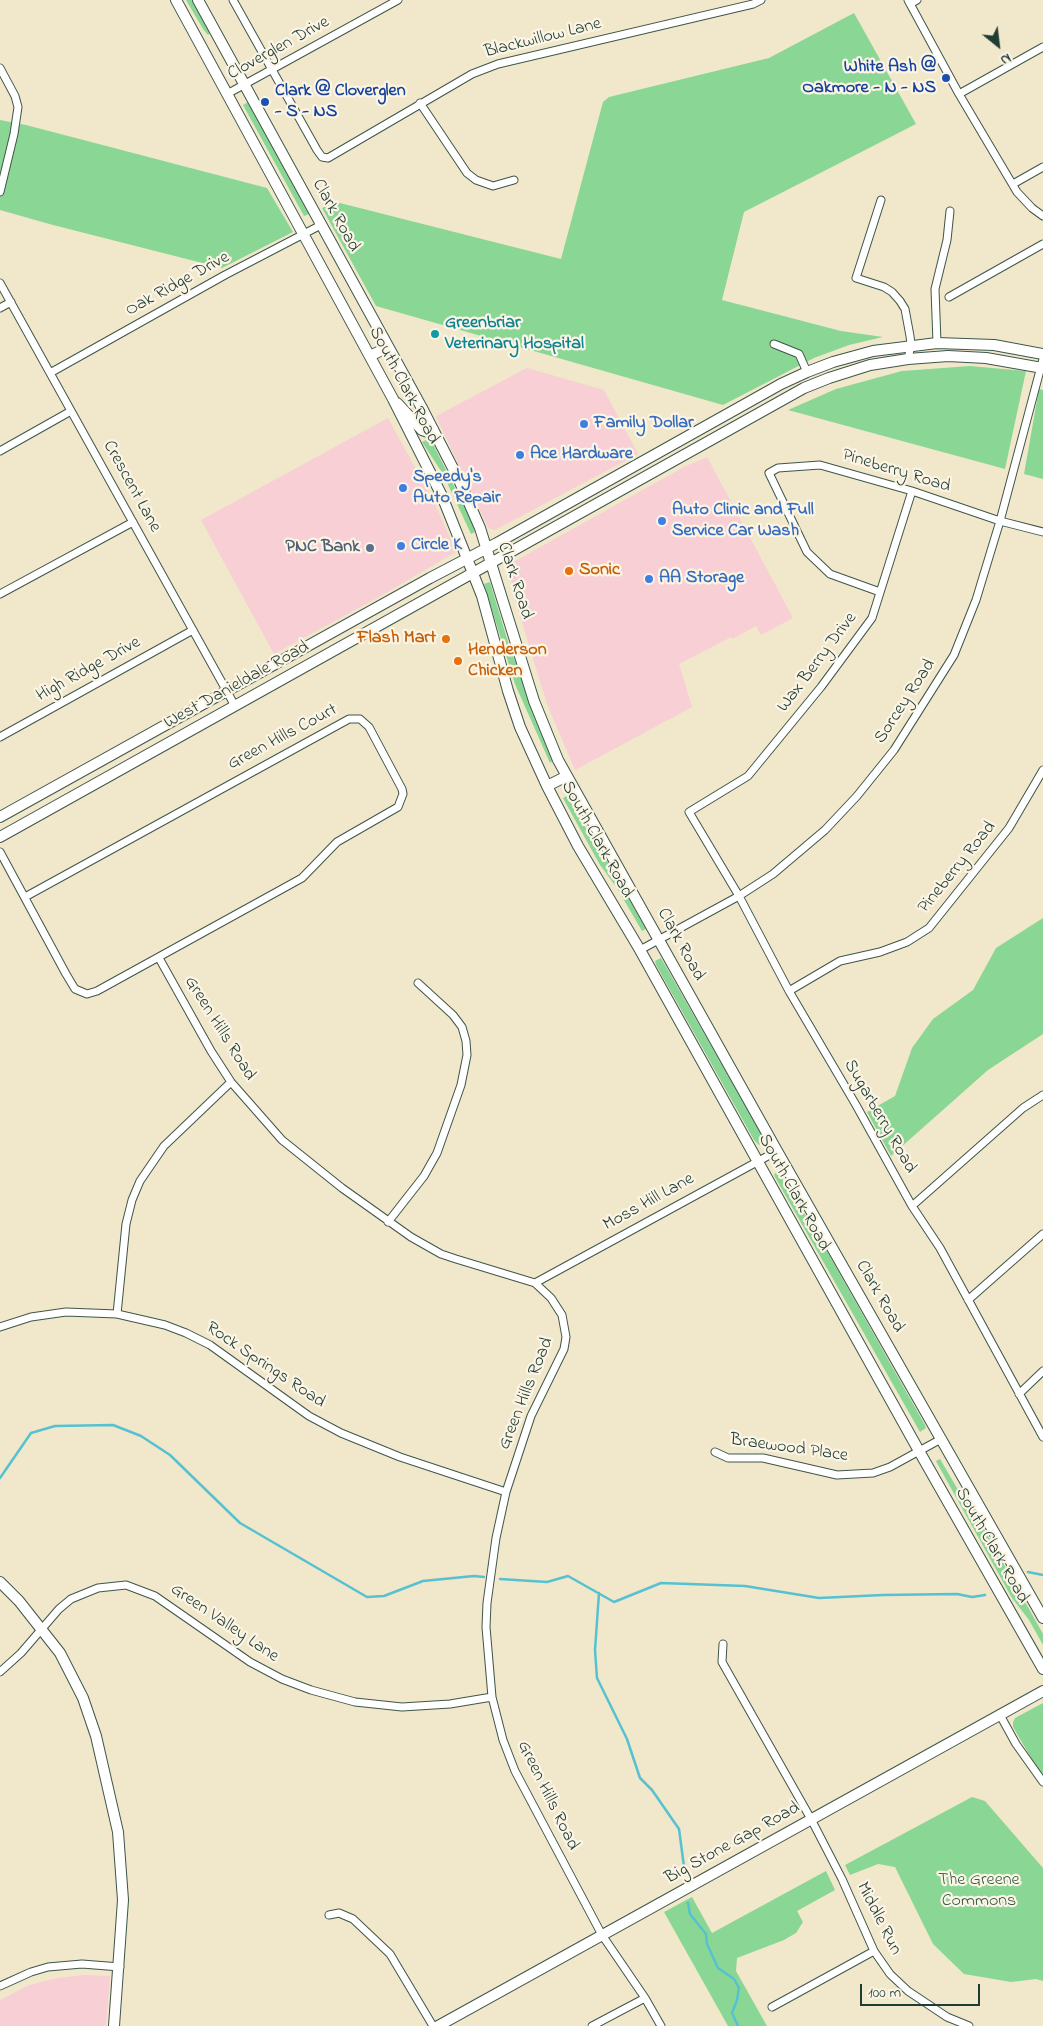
<!DOCTYPE html>
<style>
body{margin:0}
#map{position:relative;width:1043px;height:2026px;overflow:hidden;background:#f1e7ca;font-family:"Indie Flower",sans-serif}
canvas{display:block}
.north{position:absolute;left:973px;top:20px;width:50px;height:50px;-webkit-text-stroke:4px #fcf5e5;paint-order:stroke;rotate:151deg;font-size:14px;font-weight:700;line-height:20px;text-align:center;color:#1f3d34}
.north::after{content:'';display:block;margin:auto;width:18px;height:22px;background:#1f3d34;clip-path:polygon(50% 0,100% 100%,50% 72%,0 100%)}
.scale{position:absolute;left:860px;top:1984px;width:120px;height:22px;box-sizing:border-box;border:2px solid #1f3d34;border-top:0;padding-left:6px;font-size:15px;line-height:18px;white-space:nowrap;color:#1f3d34;-webkit-text-stroke:4px #fcf5e5;paint-order:stroke}
</style>
<div id="map">
<canvas width="1043" height="2026"></canvas>
<div class="north">N</div>
<div class="scale">100 m</div>
</div>
<script>
const ctx = document.querySelector('canvas').getContext('2d');
ctx.lineJoin = 'round';
function fill(path, color) { ctx.fillStyle = color; ctx.fill(path, 'evenodd'); }
const poly = rows => new Path2D(rows.map(r => 'M' + r).join(''));
function trace(path, color, width, dash) { ctx.strokeStyle = color; ctx.lineWidth = width; ctx.lineCap = dash ? 'butt' : 'round'; ctx.setLineDash(dash || []); ctx.stroke(path); }
function write(font, color, halo, rows, align = 'center') {
  ctx.font = font + ' "Indie Flower",sans-serif'; ctx.lineWidth = 4.5; ctx.setLineDash([]); ctx.textBaseline = 'middle'; ctx.strokeStyle = halo; ctx.fillStyle = color; for (const [text, x, y, turn = 0] of rows) {
    ctx.save(); ctx.translate(x, y); ctx.rotate((+turn || 0) * Math.PI / 180); ctx.textAlign = isNaN(turn) ? turn : align; if (halo) ctx.strokeText(text, 0, 0); ctx.fillText(text, 0, 0); ctx.restore();
  }
}
fill(poly([
 [527,368,604,390,638,454,495,530,488,528,436,416],
 [388,418,436,506,456,552,377,598,274,654,201,520],
 [707,457,793,618,761,635,756,626,732,639,731,637,679,664,692,707,575,770,547,704,516,603,508,565,684,467],
 [84,1975,110,1976,106,2026,0,2026,0,2000,29,1985,58,1978]
]), '#f7cfd4');
fill(poly([
 [186,0,192,0,210,33,208,35,203,29],
 [854,13,916,124,744,212,722,300,841,331,883,337,849,345,814,358,723,405,376,306,322,208,336,202,561,259,603,102,609,97,769,58],
 [248,102,309,214,304,216,243,105],
 [0,120,26,125,267,188,293,232,222,268,53,225,0,210],
 [970,366,1026,371,1005,469,788,410,836,389,902,371],
 [1039,389,1043,390,1043,479,1024,474],
 [430,438,472,522,475,532,471,534,443,474,422,442],
 [490,582,511,652,521,674,554,760,550,763,515,684,484,584],
 [567,796,581,821,600,848,646,929,642,931,617,888,600,865,564,800,563,798],
 [1043,918,1043,1034,988,1070,891,1156,867,1112,895,1096,912,1048,933,1019,973,990,996,948],
 [661,958,762,1135,764,1142,759,1145,754,1140,656,965,655,961],
 [778,1172,794,1200,810,1221,925,1425,926,1428,920,1432,775,1177,774,1174],
 [940,1459,957,1488,974,1511,1043,1634,1043,1645,1029,1620,1012,1598,937,1463,936,1461],
 [1043,1703,1043,1774,1034,1763,1013,1727,1013,1722,1015,1718],
 [972,1797,985,1801,1043,1868,1043,1981,1036,1979,1011,1982,964,1974,933,1944,895,1867,878,1864,850,1875,845,1865],
 [826,1871,835,1890,797,1911,803,1922,796,1933,784,1940,737,1958,736,1971,767,2026,728,2026,664,1912,692,1897,712,1933]
]), '#8ad795');
trace(poly([
 [0,1478,31,1433,55,1426,113,1425,141,1436,170,1455,240,1523,367,1597,384,1596,423,1581,474,1576,484,1577],
 [1028,1572,1043,1575],
 [500,1579,547,1582,568,1576,614,1602,661,1583,745,1586,819,1598,883,1595,957,1594,972,1597,985,1595],
 [599,1593,595,1650,597,1678,627,1739,640,1778,652,1790,679,1829,685,1874],
 [688,1903,690,1914,706,1934,707,1944,718,1968,734,1979,739,1988,737,2000,732,2013,738,2026]
]), '#56c1d1', 2.5);
const street = poly([
 [233,0,317,150,322,157,328,158,472,74,498,64,753,4,761,0],
 [908,0,959,94,1017,192,1032,208,1043,216],
 [910,4,917,0],
 [0,68,15,96,18,107,14,134,0,192],
 [227,94,398,0],
 [959,94,1043,47],
 [420,103,467,173,476,180,493,186,514,180],
 [1013,184,1043,167],
 [881,200,856,278,884,287,892,292,900,301,905,309,910,336,911,345,908,359],
 [0,283,235,706],
 [949,297,1043,244],
 [0,308,11,302],
 [937,343,935,289,947,240,950,211],
 [774,344,799,354,807,372],
 [50,373,225,275,321,225],
 [0,451,71,411],
 [912,491,872,618,821,687,748,776,689,812,739,896,789,991,856,1105,912,1206,940,1248,1043,1437],
 [880,592,830,574,807,552,769,473,778,468,820,465,912,491,1000,521,1043,532],
 [0,594,133,522],
 [0,737,193,630],
 [0,852,66,974,75,989,87,994,97,991,302,878,337,842,398,807,403,794,402,789,369,727,360,719,349,719,25,897],
 [640,950,739,896,773,874,825,830,857,796,894,750,954,655,976,600,1000,521,1043,359],
 [159,958,211,1051,231,1082,282,1140,342,1188,411,1237,441,1254,456,1259,535,1283,551,1298,562,1315,566,1337,564,1349,531,1416,506,1492,496,1538,487,1603,486,1627,492,1697,503,1740,515,1771,602,1935,645,1998,661,2026],
 [789,991,840,961,880,952,907,942,929,928,1009,828,1043,770],
 [912,1206,1023,1108,1043,1095],
 [388,1222,424,1176,437,1153,461,1085,467,1055,466,1041,462,1027,453,1015,418,983],
 [535,1283,777,1151],
 [968,1300,1043,1234],
 [117,1314,126,1224,132,1200,140,1181,164,1146,231,1082],
 [0,1327,31,1317,66,1312,117,1314,165,1325,186,1333,210,1345,309,1416,341,1433,400,1457,506,1492],
 [1019,1394,1043,1371],
 [715,1452,728,1458,763,1458,837,1475,873,1473,890,1467,941,1439],
 [723,1644,722,1662,811,1819,842,1879,874,1951,890,1974,908,1991,947,2017,969,2026],
 [0,1672,21,1653,59,1609,71,1599,98,1588,126,1585,155,1596,250,1662,282,1679,311,1690,355,1702,402,1707,450,1704,492,1697],
 [1000,1715,1016,1744,1043,1782],
 [329,1915,339,1913,353,1919,390,1954,433,2026],
 [0,1986,31,1972,48,1967,82,1964,120,1967],
 [772,2007,874,1951],
 [592,2026,645,1998]
]);
const secondary = poly([
 [176,0,393,399,442,496,482,596,508,691,520,727,547,786,578,846,640,950,919,1451,1043,1669],
 [198,0,423,410,459,480,480,528,534,701,558,760,777,1151,1043,1618],
 [370,356,388,347],
 [397,403,422,430,428,432,433,429],
 [547,786,567,776],
 [0,817,430,578,497,543,781,384,807,372,833,362,873,351,937,343,994,345,1043,354],
 [0,837,804,388,829,378,870,365,908,359,948,356,986,358,1043,368],
 [0,1582,19,1601,60,1653,83,1698,96,1736,118,1832,123,1900,114,2026],
 [438,2026,1043,1691]
]);
trace(street, '#3e564a', 9);
trace(secondary, '#3e564a', 12);
trace(street, '#fff', 7);
trace(secondary, '#fff', 10);
for (const [x, y, r, color] of [
 [946,78,5,"#1a4fb4"],
 [265,102,5,"#1a4fb4"],
 [435,334,5,"#0f9aa8"],
 [584,424,5,"#3f7fe0"],
 [520,455,5,"#3f7fe0"],
 [403,488,5,"#3f7fe0"],
 [662,521,5,"#3f7fe0"],
 [401,546,5,"#3f7fe0"],
 [370,548,5,"#5c6f8a"],
 [569,571,5,"#e8710a"],
 [649,579,5,"#3f7fe0"],
 [446,639,5,"#e8710a"],
 [458,661,5,"#e8710a"]
]) { const dot = new Path2D(); dot.arc(x, y, r, 0, 2 * Math.PI); ctx.fillStyle = color; ctx.fill(dot); trace(dot, '#fcf5e5', 2); }
write('18px', '#1f3d34', '#fcf5e5', [
 ["Blackwillow Lane",543,39,-14],
 ["Cloverglen Drive",279,49,-29],
 ["Clark Road",335,216,61],
 ["Oak Ridge Drive",178,285,-29],
 ["South Clark Road",403,386,62],
 ["Pineberry Road",896,472,17],
 ["Crescent Lane",131,487,61],
 ["Clark Road",514,581,72],
 ["Wax Berry Drive",818,663,-53],
 ["High Ridge Drive",89,670,-29],
 ["West Danieldale Road",237,686,-29],
 ["Sorcey Road",906,702,-57],
 ["Green Hills Court",283,738,-28],
 ["South Clark Road",596,840,61],
 ["Pineberry Road",958,868,-51],
 ["Clark Road",680,945,61],
 ["Green Hills Road",219,1029,58],
 ["Sugarberry Road",879,1117,60],
 ["South Clark Road",793,1193,61],
 ["Moss Hill Lane",649,1203,-29],
 ["Clark Road",879,1297,60],
 ["Rock Springs Road",265,1366,34],
 ["Green Hills Road",527,1394,-68],
 ["Braewood Place",789,1449,8],
 ["South Clark Road",991,1546,60],
 ["Green Valley Lane",224,1624,34],
 ["Green Hills Road",547,1796,64],
 ["Big Stone Gap Road",733,1844,-29],
 ["Middle Run",878,1919,63]
]);
write('bold 18px', '#164399', '#fcf5e5', [
 ["White Ash @",936,68],
 ["Oakmore - N - NS",936,89],
 ["Clark @ Cloverglen",275,92,"left"],
 ["- S - NS",275,113,"left"]
], 'right');
write('bold 18px', '#0d838f', '#fcf5e5', [
 ["Greenbriar",445,324],
 ["Veterinary Hospital",445,345]
], 'left');
write('bold 18px', '#366cbe', '#fcf5e5', [
 ["Family Dollar",594,424],
 ["Ace Hardware",530,455],
 ["Speedy's",413,478],
 ["Auto Repair",413,499],
 ["Auto Clinic and Full",672,511],
 ["Service Car Wash",672,532],
 ["Circle K",411,546],
 ["AA Storage",659,579]
], 'left');
write('bold 18px', '#4e5e75', '#fcf5e5', [
 ["PNC Bank",360,548]
], 'right');
write('bold 18px', '#c56008', '#fcf5e5', [
 ["Sonic",579,571],
 ["Flash Mart",436,639,"right"],
 ["Henderson",468,651],
 ["Chicken",468,672]
], 'left');
write('18px', '#345c47', '#fcf5e5', [
 ["The Greene",979,1881],
 ["Commons",979,1902]
]);
</script>
